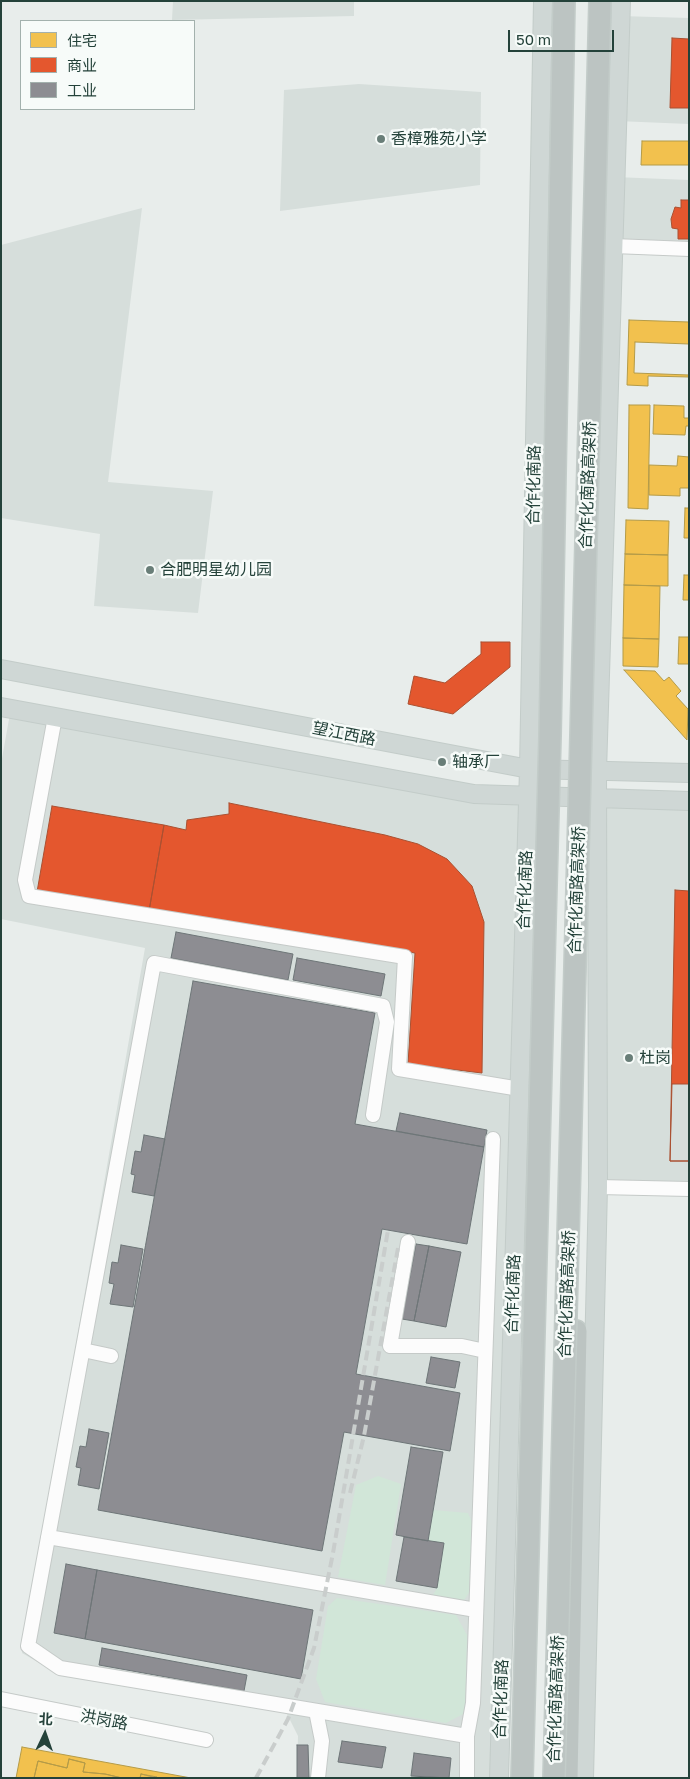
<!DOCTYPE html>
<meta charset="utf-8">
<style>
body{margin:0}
#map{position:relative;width:690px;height:1779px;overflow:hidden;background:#e8edeb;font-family:"Golos Text","Noto Sans SC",sans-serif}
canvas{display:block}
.frame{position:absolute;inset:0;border:2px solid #24423a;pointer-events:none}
.legend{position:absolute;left:20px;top:20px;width:175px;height:90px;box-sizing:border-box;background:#f7fbf9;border:1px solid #a3b1ad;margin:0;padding:6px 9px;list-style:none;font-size:15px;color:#24423a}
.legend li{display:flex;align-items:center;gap:10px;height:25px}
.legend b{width:25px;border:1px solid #a3b1ad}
.north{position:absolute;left:20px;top:1709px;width:50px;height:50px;-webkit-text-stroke:4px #f7fbf9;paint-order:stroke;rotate:3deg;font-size:14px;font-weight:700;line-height:20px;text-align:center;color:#24423a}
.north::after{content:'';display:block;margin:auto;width:18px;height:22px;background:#24423a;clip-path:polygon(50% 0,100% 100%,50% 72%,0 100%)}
.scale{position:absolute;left:508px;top:30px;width:106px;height:22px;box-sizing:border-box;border:2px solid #24423a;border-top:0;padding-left:6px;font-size:15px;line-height:18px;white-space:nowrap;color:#24423a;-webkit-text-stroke:4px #f7fbf9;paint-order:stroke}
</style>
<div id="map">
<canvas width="690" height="1779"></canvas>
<div class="frame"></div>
<ul class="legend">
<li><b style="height:14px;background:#f2c14e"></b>住宅</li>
<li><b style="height:14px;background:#e4572e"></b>商业</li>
<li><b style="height:14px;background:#8d8d92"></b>工业</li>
</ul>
<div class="north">北</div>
<div class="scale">50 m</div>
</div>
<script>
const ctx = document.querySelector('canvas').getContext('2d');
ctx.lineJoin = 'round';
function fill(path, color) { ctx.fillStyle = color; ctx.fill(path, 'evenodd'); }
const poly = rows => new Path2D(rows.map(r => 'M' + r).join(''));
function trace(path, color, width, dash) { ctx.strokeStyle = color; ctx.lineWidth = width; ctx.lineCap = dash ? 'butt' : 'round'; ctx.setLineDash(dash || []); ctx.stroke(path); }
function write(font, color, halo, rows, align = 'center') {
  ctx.font = font + ' "Golos Text","Noto Sans SC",sans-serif'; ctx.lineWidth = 5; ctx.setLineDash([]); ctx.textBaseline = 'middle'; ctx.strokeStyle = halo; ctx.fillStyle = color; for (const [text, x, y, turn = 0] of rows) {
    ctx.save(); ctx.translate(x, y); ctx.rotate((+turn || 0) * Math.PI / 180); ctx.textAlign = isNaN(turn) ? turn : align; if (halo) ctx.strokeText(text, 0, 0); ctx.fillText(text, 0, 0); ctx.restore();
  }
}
fill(poly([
 [173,1,354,1,354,16,172,20],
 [620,16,689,18,689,124,617,121],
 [359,84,481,92,480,185,280,211,284,90],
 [615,177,689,180,689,249,613,246],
 [142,208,108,482,213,491,198,613,94,606,100,534,1,518,1,245],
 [11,708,528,796,499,1778,297,1778,298,1736,286,1712,55,1672,22,1653,145,948,1,919,1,764],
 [596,798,689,801,689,1189,598,1187]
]), '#d6dedb');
fill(poly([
 [378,1476,401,1484,385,1585,338,1577,356,1485],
 [433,1510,468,1513,474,1527,472,1588,463,1602,433,1595,437,1588,444,1544,428,1541],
 [337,1598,456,1615,467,1635,465,1713,446,1723,325,1702,316,1679,328,1606]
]), '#d1e6d8');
const homes = poly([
 [642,141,689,141,689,165,641,165,642,141],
 [629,320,689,322,689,377,648,376,648,386,627,385,629,320],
 [635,342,689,344,689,375,634,373,635,342],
 [629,405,650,405,648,509,628,508,629,405],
 [654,405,684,406,684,418,689,418,689,426,686,426,685,435,653,434,654,405],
 [678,456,689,457,689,488,680,488,680,496,649,495,649,465,677,466,678,456],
 [685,508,689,508,689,538,684,538,685,508],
 [626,520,669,521,668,555,625,554,626,520],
 [625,554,668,555,668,586,624,585,625,554],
 [684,575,689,575,689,600,683,600,684,575],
 [624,585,660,586,659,639,623,638,624,585],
 [679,637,689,637,689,664,678,664,679,637],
 [623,638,659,639,658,667,623,666,623,638],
 [624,670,655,671,664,681,669,677,681,691,676,696,688,709,687,740,624,670],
 [22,1747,191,1778,157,1778,141,1774,140,1778,122,1778,105,1774,83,1772,85,1763,69,1759,67,1768,38,1761,34,1778,16,1778,22,1747],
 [69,1759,85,1763,83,1772,105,1774,122,1778,34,1778,38,1761,67,1768,69,1759],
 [141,1774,157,1777,140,1778,141,1774]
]);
fill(homes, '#f2c14e');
trace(homes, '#b49b48', 1);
const shops = poly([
 [672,38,689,39,689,108,670,108,672,38],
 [681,200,689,200,689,239,678,239,678,229,672,228,671,219,675,207,681,208,681,200],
 [481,642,510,642,510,667,453,714,408,704,414,676,445,683,481,654,481,642],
 [229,803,385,835,418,844,447,859,472,886,484,922,482,1073,408,1064,415,953,149,911,164,825,186,830,187,820,229,814,229,803],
 [52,806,164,825,149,911,37,892,52,806],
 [675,890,689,891,689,1161,670,1161,675,890],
 [672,1084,689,1084,689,1161,670,1161,672,1084]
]);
fill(shops, '#e4572e');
trace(shops, '#aa5132', 1);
const industry = poly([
 [176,932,293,954,288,980,171,958,176,932],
 [297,958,385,974,381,996,293,980,297,958],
 [193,981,375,1013,355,1124,484,1147,467,1244,382,1229,356,1374,460,1393,450,1451,344,1432,322,1551,98,1510,193,981],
 [400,1113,487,1130,484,1147,396,1131,400,1113],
 [144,1135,165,1139,154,1196,132,1192,135,1175,131,1174,135,1151,141,1152,144,1135],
 [416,1244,429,1246,414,1321,402,1319,416,1244],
 [121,1245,143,1249,133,1307,110,1304,114,1284,109,1283,112,1262,118,1263,121,1245],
 [429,1246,461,1252,446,1327,414,1321,429,1246],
 [431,1357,460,1362,455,1388,426,1383,431,1357],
 [89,1429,109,1433,99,1489,78,1485,81,1468,76,1467,80,1446,86,1447,89,1429],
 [411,1447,443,1452,428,1541,396,1535,411,1447],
 [404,1537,444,1543,437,1588,396,1581,404,1537],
 [66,1564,97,1570,85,1639,54,1633,66,1564],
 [97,1570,313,1610,301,1679,85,1639,97,1570],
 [102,1648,247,1675,244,1691,99,1665,102,1648],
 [342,1741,386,1747,382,1768,338,1762,342,1741],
 [297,1745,308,1745,309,1778,297,1778,297,1745],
 [414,1753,451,1758,449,1778,411,1776,414,1753]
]);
fill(industry, '#8d8d92');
trace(industry, '#6e7678', 1);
const minor = poly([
 [613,246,689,249],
 [55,717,25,880,29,896,405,957,399,1069,520,1089],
 [373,1115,387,1022,383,1006,154,963,28,1646,60,1668,467,1736,467,1778],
 [598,1187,689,1189],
 [408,1242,390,1346,462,1346,485,1351],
 [83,1350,111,1356],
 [48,1537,476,1610],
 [1,1699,206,1740],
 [316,1711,322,1741,318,1778],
 [467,1736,473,1703,493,1139]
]);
const major = poly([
 [1,669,529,769,689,773],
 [1,707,474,794,689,801],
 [499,1778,529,769,543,1],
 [584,1778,598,1187,597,771,621,1]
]);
const highway = poly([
 [567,1778,576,1331]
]);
trace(minor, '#c5cac8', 16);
trace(major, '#c3ccc9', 20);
trace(highway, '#c3ccc9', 24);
trace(minor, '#fcfcfc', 14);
trace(major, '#cfd7d5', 18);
trace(highway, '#bcc4c2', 21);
trace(poly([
 [350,1493,364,1436,398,1248],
 [256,1778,288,1719,314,1648,333,1553,388,1230]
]), '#c9cdcc', 4, [10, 5]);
const highwayBridge = poly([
 [522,1778,550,736,564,1],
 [554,1778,600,1]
]);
trace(highwayBridge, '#c3ccc9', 24, []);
trace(highwayBridge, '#bcc4c2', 21);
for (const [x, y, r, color] of [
 [381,139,5,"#697e78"],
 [150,570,5,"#697e78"],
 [442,762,5,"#697e78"],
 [629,1058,5,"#697e78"]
]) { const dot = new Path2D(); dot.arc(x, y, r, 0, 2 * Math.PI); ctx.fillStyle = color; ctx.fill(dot); trace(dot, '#f7fbf9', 2); }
write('16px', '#24423a', '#f7fbf9', [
 ["香樟雅苑小学",391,139],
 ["合肥明星幼儿园",160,570],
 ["轴承厂",452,762],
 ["杜岗",639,1058]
], 'left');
write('16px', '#24423a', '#f7fbf9', [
 ["合作化南路",534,485,-89],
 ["合作化南路高架桥",588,485,-88],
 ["望江西路",344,734,11],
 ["合作化南路",525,890,-88],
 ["合作化南路高架桥",577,890,-88],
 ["合作化南路",513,1294,-88],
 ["合作化南路高架桥",567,1294,-88],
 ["合作化南路",501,1699,-88],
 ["合作化南路高架桥",556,1699,-88],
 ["洪岗路",104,1720,11]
]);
</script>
